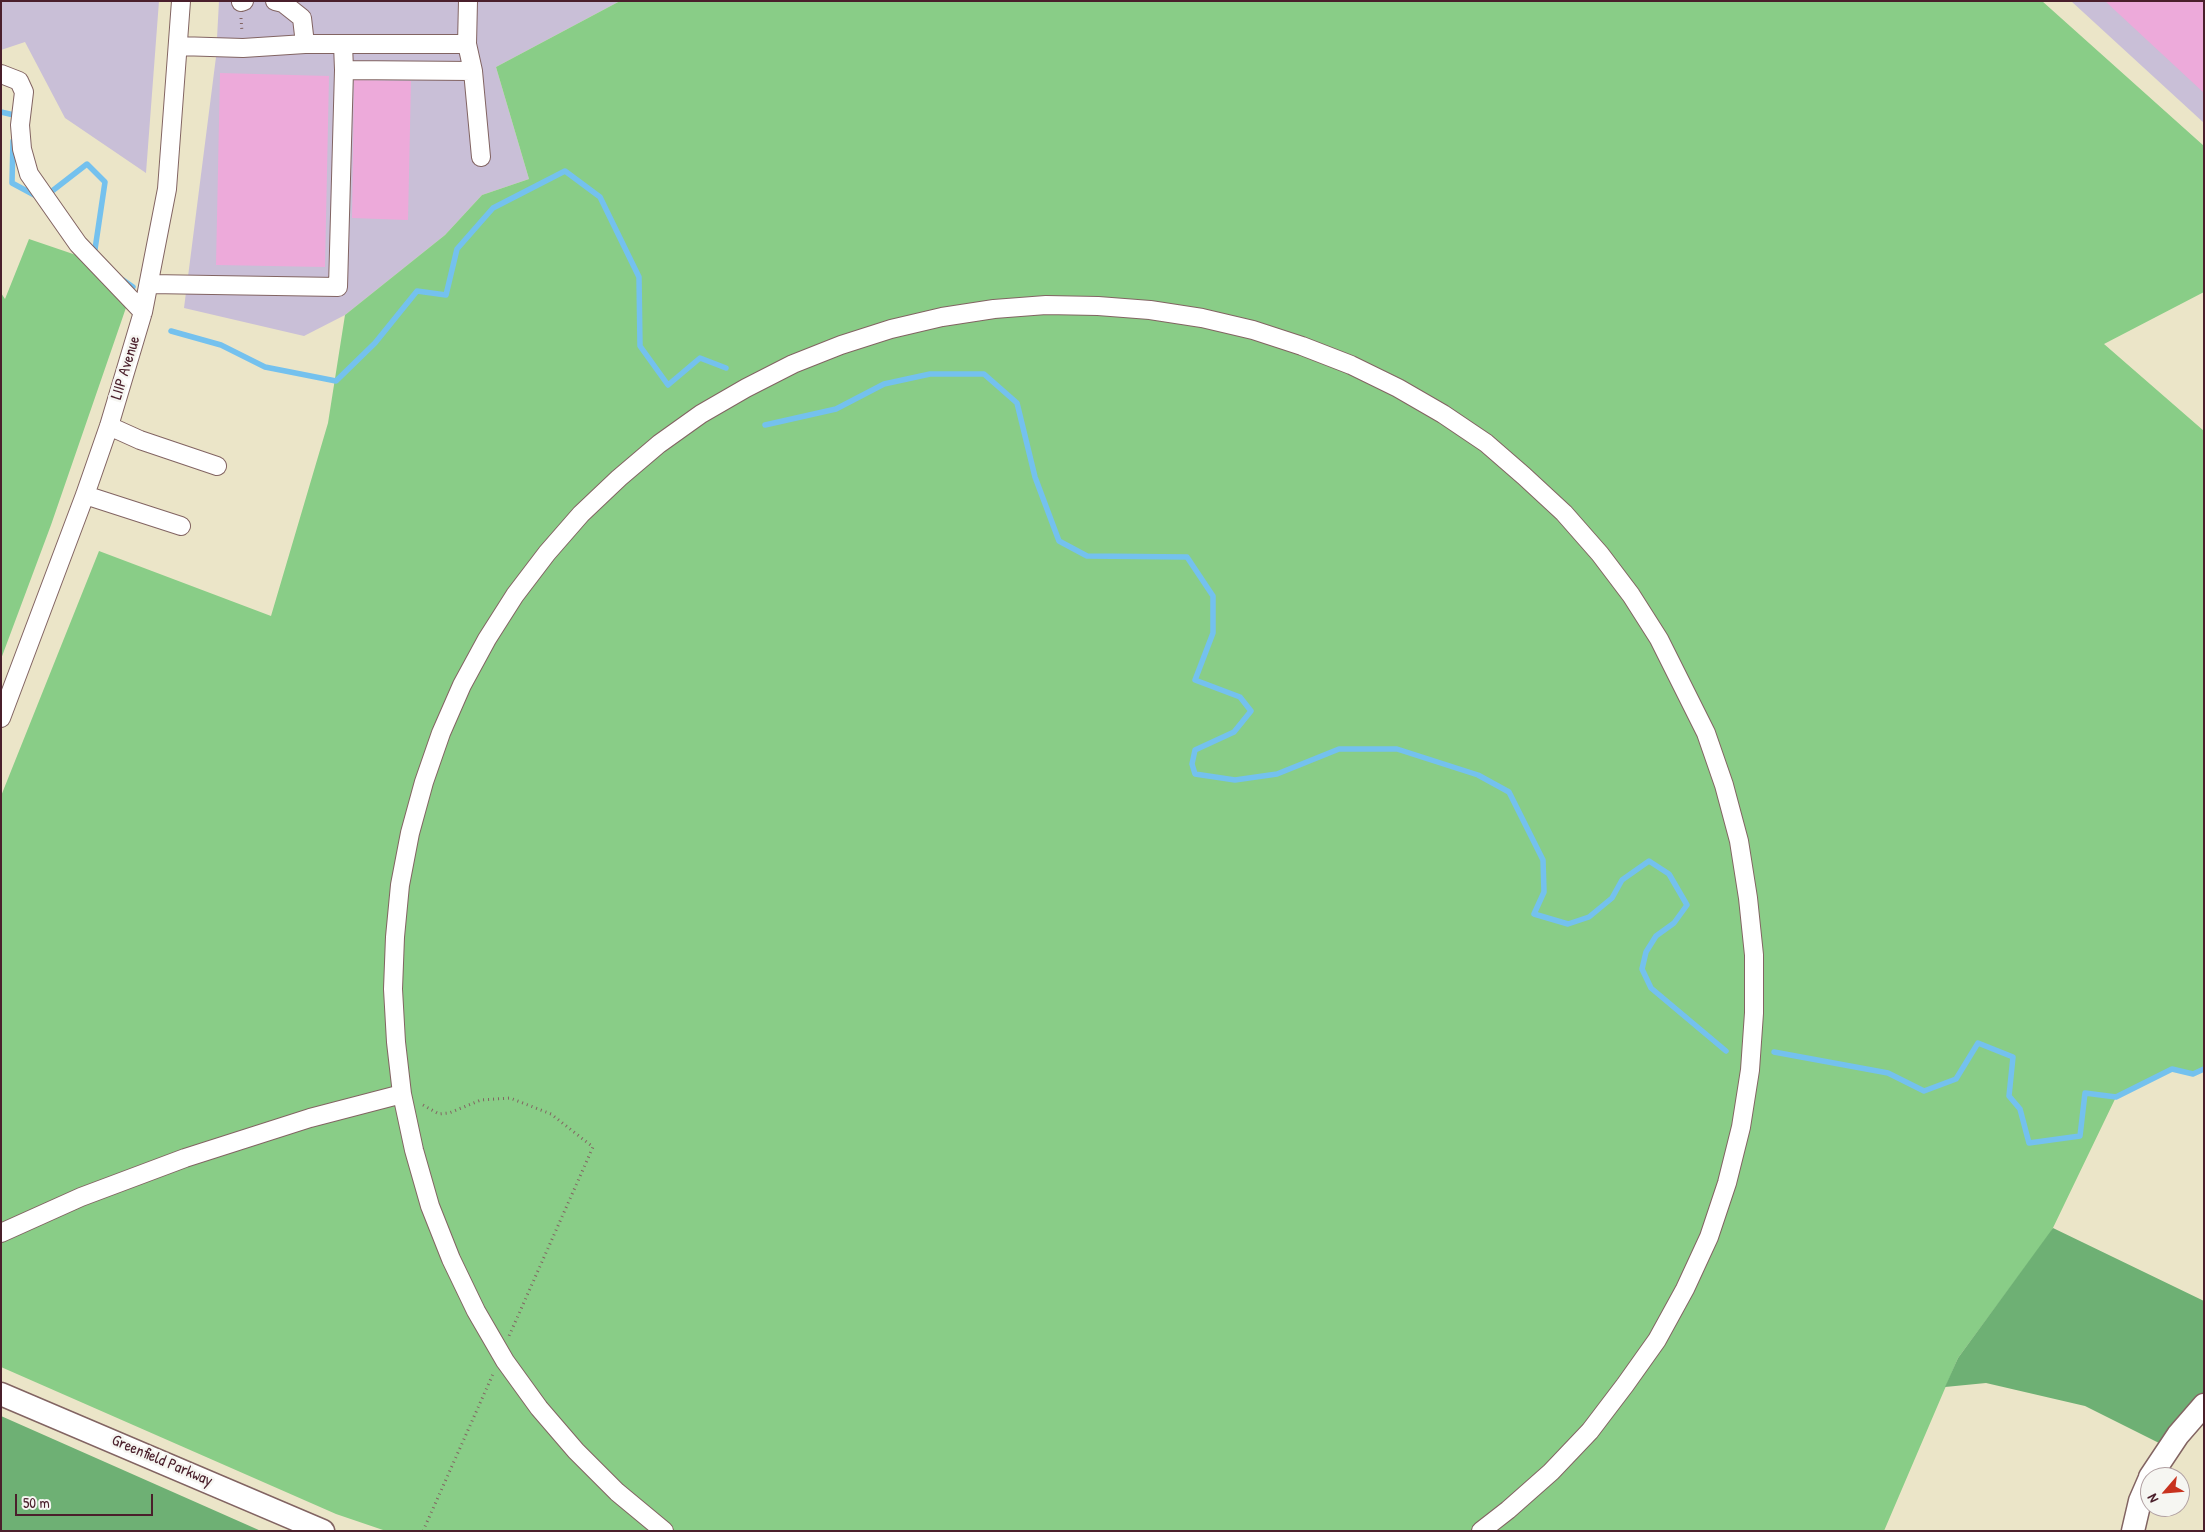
<!DOCTYPE html>
<style>
body{margin:0}
#map{position:relative;width:2205px;height:1532px;overflow:hidden;background:#ebe5c8;font-family:"Patrick Hand",sans-serif}
canvas{display:block}
.frame{position:absolute;inset:0;border:2px solid #4a1f2b;pointer-events:none}
.north{position:absolute;left:2140px;top:1467px;width:50px;height:50px;box-sizing:border-box;background:#f6f6f2;border:1px solid #b1a0a2;border-radius:50%;rotate:243deg;font-size:14px;font-weight:700;line-height:20px;text-align:center;color:#4a1f2b}
.north::after{content:'';display:block;margin:auto;width:18px;height:22px;background:#c8321e;clip-path:polygon(50% 0,100% 100%,50% 72%,0 100%)}
.scale{position:absolute;left:15px;top:1494px;width:138px;height:22px;box-sizing:border-box;border:2px solid #4a1f2b;border-top:0;padding-left:6px;font-size:15px;line-height:18px;white-space:nowrap;color:#4a1f2b;-webkit-text-stroke:4px #f6f6f2;paint-order:stroke}
</style>
<div id="map">
<canvas width="2205" height="1532"></canvas>
<div class="frame"></div>
<div class="north">N</div>
<div class="scale">50 m</div>
</div>
<script>
const ctx = document.querySelector('canvas').getContext('2d');
ctx.lineJoin = 'round';
function fill(path, color) { ctx.fillStyle = color; ctx.fill(path, 'evenodd'); }
const poly = rows => new Path2D(rows.map(r => 'M' + r).join(''));
function trace(path, color, width, dash) { ctx.strokeStyle = color; ctx.lineWidth = width; ctx.lineCap = dash ? 'butt' : 'round'; ctx.setLineDash(dash || []); ctx.stroke(path); }
function write(font, color, halo, rows, align = 'center') {
  ctx.font = font + ' "Patrick Hand",sans-serif'; ctx.lineWidth = 5; ctx.setLineDash([]); ctx.textBaseline = 'middle'; ctx.strokeStyle = halo; ctx.fillStyle = color; for (const [text, x, y, turn = 0] of rows) {
    ctx.save(); ctx.translate(x, y); ctx.rotate((+turn || 0) * Math.PI / 180); ctx.textAlign = isNaN(turn) ? turn : align; if (halo) ctx.strokeText(text, 0, 0); ctx.fillText(text, 0, 0); ctx.restore();
  }
}
fill(poly([
 [1,1,159,1,146,173,65,118,25,42,1,50],
 [219,1,620,1,496,67,529,179,482,195,445,235,345,315,304,336,184,308,216,57],
 [2071,1,2204,1,2204,123]
]), '#c9bfd7');
fill(poly([
 [620,1,2042,1,2204,146,2204,292,2104,344,2204,431,2204,1069,2193,1074,2172,1069,2116,1097,2051,1232,1958,1358,1884,1531,386,1531,336,1514,1,1367,1,796,99,551,271,616,328,423,345,315,445,235,482,195,529,179,496,67],
 [29,239,76,255,129,299,51,525,1,659,1,293,5,299]
]), '#89cd87');
fill(poly([
 [2053,1228,2204,1301,2204,1396,2161,1444,2085,1406,1986,1383,1945,1387,1958,1358],
 [1,1416,261,1531,1,1531]
]), '#6eb074');
trace(poly([
 [1,112,14,115,14,122],
 [13,141,12,183,38,197],
 [47,195,87,164,105,182,94,256],
 [123,280,133,287],
 [171,331,221,345,265,367,336,381,375,343,417,291,446,295,457,249,493,208,565,171,600,197,639,277,640,346,668,385,700,358,726,368],
 [765,425,836,409,884,384,930,374,984,374,1017,403,1035,477,1059,541,1087,556,1187,557,1213,596,1213,633,1195,680,1240,697,1251,711,1234,732,1195,750,1192,764,1195,774,1235,780,1277,774,1339,749,1397,749,1478,775,1509,792,1543,860,1544,892,1534,914,1568,924,1589,917,1612,898,1622,880,1649,861,1669,874,1687,905,1674,923,1656,936,1646,952,1642,969,1651,988,1726,1051],
 [1774,1052,1888,1073,1924,1091,1956,1079,1978,1043,2013,1057,2009,1096,2020,1109,2029,1143,2080,1136,2085,1093,2116,1097,2172,1069,2193,1074,2204,1069]
]), '#74c1ee', 5.5);
fill(poly([
 [2105,1,2204,1,2204,93],
 [220,73,329,76,325,267,216,265],
 [354,80,411,81,408,220,352,218]
]), '#edaada');
const minor = poly([
 [275,1,283,3,302,18,305,44],
 [468,1,467,44,473,71,481,157],
 [241,2,244,1],
 [343,44,344,70,473,71],
 [178,46,243,48,305,44,467,44],
 [1,74,19,81,24,92,20,125,22,149,29,174,78,244,143,312],
 [150,284,338,287,344,70],
 [109,426,140,440,217,466],
 [85,495,181,526],
 [1,718,85,495,109,426,143,312,167,189,181,1],
 [1,1233,81,1197,185,1158,310,1118,402,1094],
 [664,1531,617,1492,576,1451,539,1408,505,1361,476,1311,451,1259,430,1206,414,1150,402,1094,396,1042,393,989,395,937,400,885,410,833,424,782,441,733,462,685,487,639,515,595,547,553,581,514,619,478,659,444,701,414,746,388,793,364,841,345,891,329,942,317,994,309,1046,305,1098,306,1150,310,1202,318,1253,330,1302,346,1351,365,1398,388,1443,414,1486,443,1524,476,1564,513,1600,554,1631,595,1659,639,1706,733,1724,785,1739,841,1748,898,1754,955,1754,1013,1750,1070,1741,1127,1727,1183,1709,1237,1685,1289,1657,1340,1625,1385,1590,1431,1551,1472,1508,1510,1481,1531]
]);
const major = poly([
 [1,1394,323,1531],
 [2150,1477,2178,1435,2204,1405],
 [2133,1531,2140,1501,2150,1478]
]);
trace(minor, '#826462', 20);
trace(major, '#826462', 25);
trace(poly([
 [241,18,242,32],
 [423,1105,439,1114,449,1113,481,1100,510,1098,551,1114,593,1147,509,1336],
 [423,1531,493,1374]
]), '#826462', 3, [1, 4]);
trace(minor, '#fff', 18);
trace(major, '#fff', 22);
write('16px', '#4a1f2b', '#f6f6f2', [
 ["LIIP Avenue",126,368,-73],
 ["Greenfield Parkway",162,1461,23]
]);
</script>
